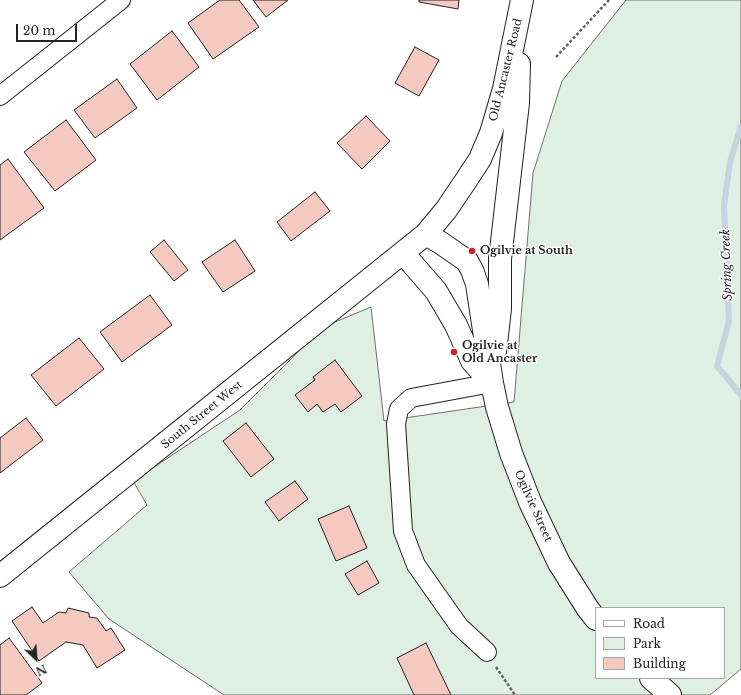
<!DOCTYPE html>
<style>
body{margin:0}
#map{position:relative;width:741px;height:695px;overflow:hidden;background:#fff;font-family:"Libre Baskerville",serif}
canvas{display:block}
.legend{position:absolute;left:595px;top:607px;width:130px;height:72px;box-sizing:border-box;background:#fff;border:1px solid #a7a7a7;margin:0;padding:5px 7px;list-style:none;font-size:12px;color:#222}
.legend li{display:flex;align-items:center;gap:8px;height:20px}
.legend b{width:20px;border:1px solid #a7a7a7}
.north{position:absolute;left:16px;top:639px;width:40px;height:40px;-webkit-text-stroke:3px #fff;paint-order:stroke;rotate:155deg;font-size:11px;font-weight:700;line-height:16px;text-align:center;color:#222}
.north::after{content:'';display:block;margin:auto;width:14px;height:18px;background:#222;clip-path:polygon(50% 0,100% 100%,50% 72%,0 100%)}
.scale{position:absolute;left:16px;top:24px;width:61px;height:18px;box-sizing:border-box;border:2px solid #222;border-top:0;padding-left:5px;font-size:12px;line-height:14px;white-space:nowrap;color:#222;-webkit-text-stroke:3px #fff;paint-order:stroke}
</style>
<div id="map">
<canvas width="741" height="695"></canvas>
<ul class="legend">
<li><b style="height:5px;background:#fff"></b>Road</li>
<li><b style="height:11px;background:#e0efe3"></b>Park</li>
<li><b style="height:11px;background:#f3c9c0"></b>Building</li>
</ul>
<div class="north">N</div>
<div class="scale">20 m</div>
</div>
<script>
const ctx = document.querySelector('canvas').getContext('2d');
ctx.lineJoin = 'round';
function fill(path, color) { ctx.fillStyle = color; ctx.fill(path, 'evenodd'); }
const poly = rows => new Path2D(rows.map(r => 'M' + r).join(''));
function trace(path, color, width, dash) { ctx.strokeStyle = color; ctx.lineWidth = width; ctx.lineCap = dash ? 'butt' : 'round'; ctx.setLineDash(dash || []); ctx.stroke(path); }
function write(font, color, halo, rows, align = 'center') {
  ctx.font = font + ' "Libre Baskerville",serif'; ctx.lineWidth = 3; ctx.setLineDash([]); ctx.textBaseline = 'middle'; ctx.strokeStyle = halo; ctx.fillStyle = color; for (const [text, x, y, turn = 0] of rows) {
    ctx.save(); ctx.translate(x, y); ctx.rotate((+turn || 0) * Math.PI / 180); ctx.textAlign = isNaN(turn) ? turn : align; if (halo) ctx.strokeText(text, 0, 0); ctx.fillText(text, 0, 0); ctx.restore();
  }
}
const green = poly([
 [626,0,741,0,741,669,710,695,224,695,109,619,69,572,147,505,133,481,240,410,323,327,371,307,384,421,514,402,533,173,562,81,626,0],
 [596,608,724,608,724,678,596,678,596,608]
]);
fill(green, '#e0efe3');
trace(green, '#6f6f6f', 1);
trace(poly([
 [741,126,730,162,724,206,729,321,717,366,741,395]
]), '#c7d3dd', 6);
const building = poly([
 [220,0,239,0,259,27,213,59,188,23,220,0],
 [253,0,288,0,266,17,253,0],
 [419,0,459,0,458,9,419,2,419,0],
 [172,31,199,67,157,100,130,64,172,31],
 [415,47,439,60,419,96,395,83,415,47],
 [117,79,137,108,95,138,74,110,117,79],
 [366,116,390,141,362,169,337,143,366,116],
 [66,120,96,160,55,191,24,152,66,120],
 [8,159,44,208,0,240,0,165,8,159],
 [315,192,330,211,291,241,277,222,315,192],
 [164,240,188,270,174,281,150,252,164,240],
 [235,240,255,271,223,292,202,262,235,240],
 [150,295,172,325,122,362,100,332,150,295],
 [79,338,104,369,56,406,31,375,79,338],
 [335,360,362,396,341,412,335,404,323,412,317,404,308,412,295,395,315,380,313,377,335,360],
 [26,418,43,440,0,473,0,438,26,418],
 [246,423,274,459,251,477,223,441,246,423],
 [295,481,308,499,279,521,265,502,295,481],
 [349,506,367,548,336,561,318,519,349,506],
 [367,561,379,583,358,595,345,574,367,561],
 [32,607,43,623,59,612,66,613,68,608,89,613,89,617,97,618,106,631,111,628,125,650,97,668,83,645,66,642,39,661,12,621,32,607],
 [9,638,42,683,26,695,0,695,0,645,9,638],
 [426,643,451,695,414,695,397,658,426,643]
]);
fill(building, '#f3c9c0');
trace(building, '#222', 1);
const minor = poly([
 [0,96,121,0],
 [487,652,459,626,416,565,403,531,396,424,399,409,411,398,492,383]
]);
const tertiary = poly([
 [426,234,441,243,467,261,472,270,477,284,492,383,497,407,511,453,530,502,559,563,588,609,596,619],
 [403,253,436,291,456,325,472,361,492,383],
 [495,352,500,309,500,259,518,103,519,64],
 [0,576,426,234,446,210,465,182,480,159,491,133,504,89,522,0],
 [651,678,670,695]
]);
trace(minor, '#222', 20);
trace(tertiary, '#222', 24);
trace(poly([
 [556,57,609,0],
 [496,667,515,695]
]), '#646464', 2.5, [3, 2]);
trace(minor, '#fff', 18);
trace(tertiary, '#fff', 22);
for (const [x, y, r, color] of [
 [472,251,4,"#c62828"],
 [454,352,4,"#c62828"]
]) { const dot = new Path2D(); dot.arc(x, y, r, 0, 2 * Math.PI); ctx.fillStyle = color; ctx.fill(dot); trace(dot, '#fff', 1.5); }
write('11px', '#222', '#fff', [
 ["Old Ancaster Road",506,70,-76],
 ["South Street West",202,415,-39],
 ["Ogilvie Street",533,506,66]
]);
write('bold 11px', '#222', '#fff', [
 ["Ogilvie at South",480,251],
 ["Ogilvie at",462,346],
 ["Old Ancaster",462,359]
], 'left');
write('italic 12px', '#222', '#fff', [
 ["Spring Creek",727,265,-92]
]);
</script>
